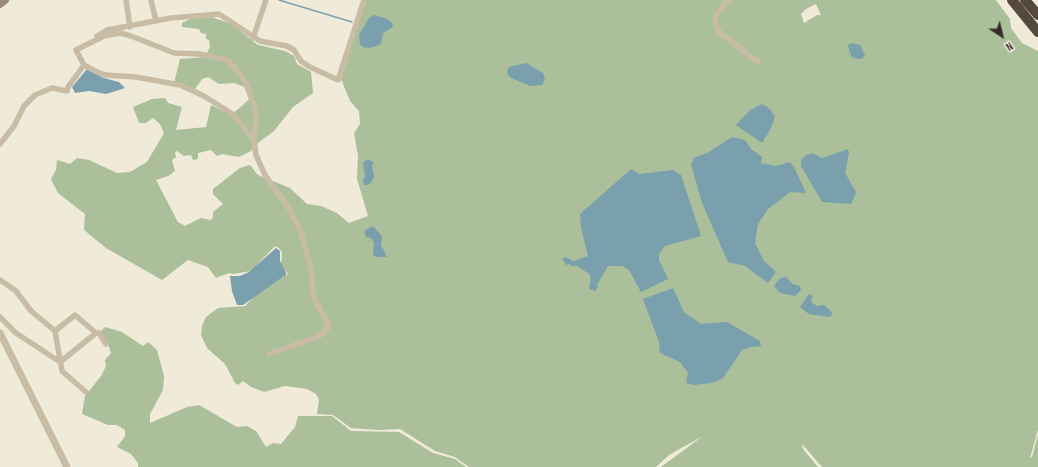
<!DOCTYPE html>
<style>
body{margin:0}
#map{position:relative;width:1038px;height:467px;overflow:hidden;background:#f0ead9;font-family:"Sofia Sans Condensed",sans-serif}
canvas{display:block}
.north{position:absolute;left:982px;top:16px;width:40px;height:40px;-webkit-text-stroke:3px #f8f3e5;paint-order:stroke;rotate:145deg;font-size:11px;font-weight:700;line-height:16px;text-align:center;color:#342d26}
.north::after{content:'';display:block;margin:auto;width:14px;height:18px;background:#342d26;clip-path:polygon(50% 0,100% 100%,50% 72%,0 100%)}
</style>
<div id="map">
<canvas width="1038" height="467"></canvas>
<div class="north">N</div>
</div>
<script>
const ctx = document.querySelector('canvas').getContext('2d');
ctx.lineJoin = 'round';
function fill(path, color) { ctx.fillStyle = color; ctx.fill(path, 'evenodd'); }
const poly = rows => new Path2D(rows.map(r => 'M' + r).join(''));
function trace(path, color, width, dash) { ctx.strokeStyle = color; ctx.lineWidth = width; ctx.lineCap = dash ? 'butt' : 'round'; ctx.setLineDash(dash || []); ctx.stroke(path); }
fill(poly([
 [366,0,996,0,1010,19,1011,28,1022,43,1038,51,1038,430,1030,458,1032,457,1038,435,1038,467,822,467,802,444,803,449,818,467,661,467,703,436,669,455,656,467,469,467,455,457,435,451,400,429,379,430,351,428,333,415,317,414,319,400,316,394,307,389,285,386,264,392,251,387,243,381,238,385,235,383,225,364,207,348,201,335,202,326,206,317,218,308,245,306,255,296,288,274,281,264,282,253,279,248,275,246,251,271,233,274,229,273,216,278,208,267,188,260,162,280,106,248,84,230,85,214,58,193,51,179,56,170,57,160,70,164,77,158,89,160,117,173,130,172,147,162,164,133,160,124,153,118,146,123,139,123,133,107,152,99,165,98,168,103,182,107,176,130,206,127,211,105,231,115,243,105,250,98,245,87,234,83,219,84,208,77,202,79,195,89,174,83,180,59,205,57,210,47,209,40,206,39,206,34,201,33,199,29,182,27,182,23,190,19,212,17,231,24,258,45,285,51,294,56,297,64,311,72,313,93,293,107,274,131,259,142,251,151,239,157,222,154,217,156,211,150,198,153,198,159,193,160,191,155,184,156,177,151,175,152,176,157,172,160,175,171,168,176,156,180,178,222,185,226,201,218,211,220,213,217,213,212,223,204,213,194,213,189,240,168,250,165,258,175,290,188,307,204,321,206,337,213,349,223,368,216,357,179,358,156,354,133,360,124,359,111,350,101,341,79],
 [816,4,821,15,817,15,804,23,801,14,806,9],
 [105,327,122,332,143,346,148,342,157,350,164,376,163,390,150,414,150,423,187,407,199,405,237,427,247,426,256,431,266,447,273,443,281,444,295,427,298,416,332,416,351,431,399,432,433,453,455,459,466,467,138,467,138,463,131,454,117,447,125,436,125,430,117,425,108,425,82,414,85,396,101,376,106,366,105,360,111,353,108,344,100,332]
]), '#abbf9a');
fill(poly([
 [374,15,387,19,392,23,393,27,383,33,381,44,370,48,363,47,360,44,359,35,369,18],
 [851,43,860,45,865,55,862,59,853,58,850,54,848,45],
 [526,63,543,73,545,80,542,85,530,86,511,78,508,75,507,72,509,67],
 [87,69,104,78,119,82,125,88,106,94,89,91,75,93,72,87],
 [762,104,770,109,775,117,771,128,762,143,736,125,750,110],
 [732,137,745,140,751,149,762,157,761,163,776,166,790,162,794,167,806,193,790,192,768,209,758,224,755,243,764,261,776,272,768,283,745,266,728,262,702,203,691,165,694,158,709,152],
 [848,149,849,153,845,173,856,192,854,197,851,204,822,202,801,166,801,160,806,155,812,153,822,158],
 [368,159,374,163,372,166,374,177,371,183,367,185,364,185,363,180,365,176,363,163],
 [631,169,640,174,673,170,681,175,701,236,665,246,659,254,659,260,668,279,641,292,629,270,622,266,608,266,597,285,598,287,595,291,589,289,591,277,588,273,577,266,571,266,569,264,566,265,562,259,566,257,573,261,588,256,581,228,580,214],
 [373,226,382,236,381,245,387,257,376,257,373,255,374,243,371,238,366,237,364,231],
 [276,248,280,251,280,261,286,272,286,275,243,305,237,305,232,291,230,276,240,276,249,272],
 [786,277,793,284,800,286,801,290,795,296,780,293,774,286,780,278],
 [673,288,684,312,701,324,727,322,760,341,761,346,751,347,742,350,723,378,712,383,694,385,686,383,688,373,680,362,660,353,659,342,643,299],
 [809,294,813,296,811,302,817,306,824,305,831,311,832,315,829,317,809,314,805,311,800,307]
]), '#79a0ac');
trace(poly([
 [279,0,352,22]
]), '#79a0ac', 1.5);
trace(poly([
 [126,0,130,27],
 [151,0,156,21],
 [728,0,716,15,715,21,718,31,758,62],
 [97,36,107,30,171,18,219,14,260,41,287,46,294,50,301,61,310,67,338,80,364,0],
 [253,38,266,0],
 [254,140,234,115,204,96,180,85,136,77,106,75,97,72,84,65,76,50,104,36,120,33,131,36,174,53,200,54,227,60,240,73,246,84,254,105,256,118,254,140,256,155,265,175,288,207,301,232,312,273,313,296,329,326,324,333,317,337,269,354],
 [0,144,14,126,24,106,35,95,52,88,67,91,68,87,84,65],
 [0,280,16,291,31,311,55,331,62,371,86,392],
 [0,317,16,333,60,362,96,333],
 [55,331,75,315,96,333,99,333,106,344]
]), '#c8bca5', 5.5);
trace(poly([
 [0,333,67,467]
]), '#c8bca5', 7);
trace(poly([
 [0,4,5,0]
]), '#9b8b77', 8);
trace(poly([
 [1012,0,1038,32],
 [1025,0,1038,15]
]), '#55493e', 10);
</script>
